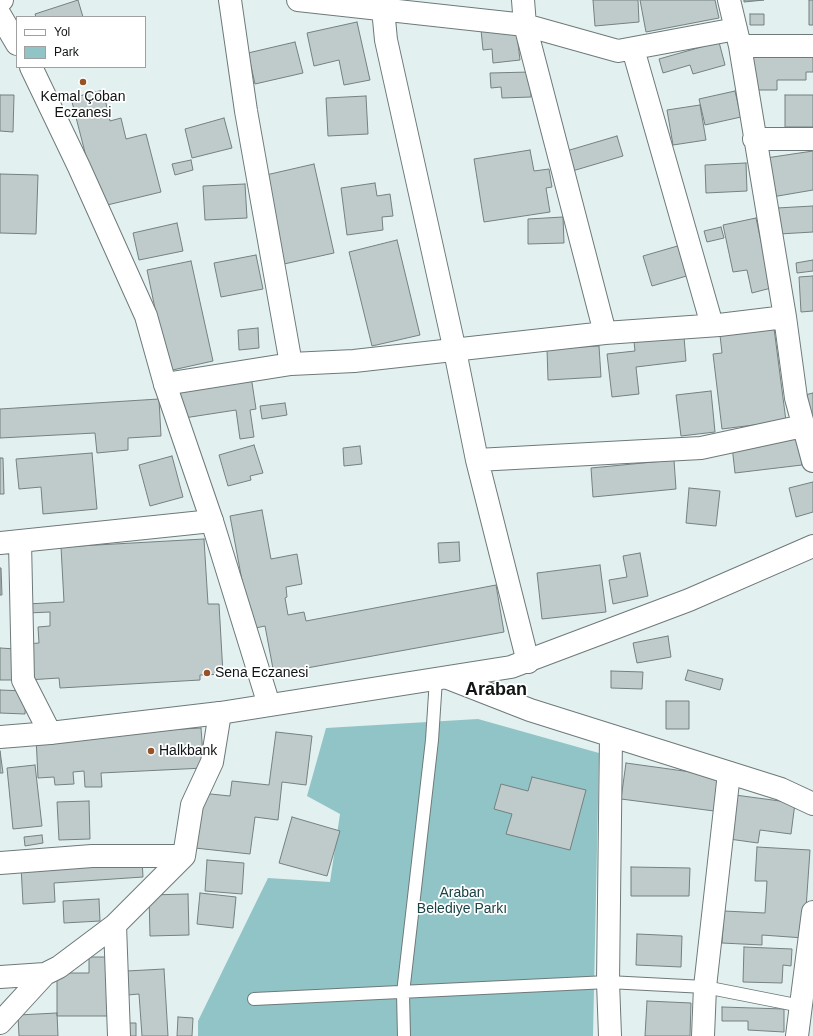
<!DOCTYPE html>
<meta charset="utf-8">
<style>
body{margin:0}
#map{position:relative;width:813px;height:1036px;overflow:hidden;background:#e3f0f0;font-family:Helvetica,sans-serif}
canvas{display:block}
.legend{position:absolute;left:16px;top:16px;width:130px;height:52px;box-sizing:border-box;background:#fff;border:1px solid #9fa1a1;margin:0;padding:5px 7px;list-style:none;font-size:12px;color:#101414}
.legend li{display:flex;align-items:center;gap:8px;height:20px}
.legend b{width:20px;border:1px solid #9fa1a1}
</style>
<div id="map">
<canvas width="813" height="1036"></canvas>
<ul class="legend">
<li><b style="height:5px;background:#fff"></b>Yol</li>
<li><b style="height:11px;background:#91c4c6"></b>Park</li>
</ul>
</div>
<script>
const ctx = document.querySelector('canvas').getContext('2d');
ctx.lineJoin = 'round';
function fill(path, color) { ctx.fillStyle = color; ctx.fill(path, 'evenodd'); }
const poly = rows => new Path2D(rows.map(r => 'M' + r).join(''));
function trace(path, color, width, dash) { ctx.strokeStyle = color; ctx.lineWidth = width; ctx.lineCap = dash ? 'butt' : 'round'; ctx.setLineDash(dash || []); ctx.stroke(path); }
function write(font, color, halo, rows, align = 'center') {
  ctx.font = font + ' Helvetica,sans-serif'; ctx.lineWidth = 3.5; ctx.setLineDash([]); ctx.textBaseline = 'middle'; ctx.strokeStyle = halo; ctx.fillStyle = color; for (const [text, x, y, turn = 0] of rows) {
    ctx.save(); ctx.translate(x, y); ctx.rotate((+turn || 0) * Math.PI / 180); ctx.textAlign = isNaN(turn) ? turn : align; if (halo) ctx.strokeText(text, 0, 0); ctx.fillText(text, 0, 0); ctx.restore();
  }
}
fill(poly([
 [478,719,599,753,593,1036,198,1036,198,1021,268,878,330,882,340,814,307,796,326,728]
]), '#91c4c6');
const building = poly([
 [78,0,83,17,36,17,35,14,78,0],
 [593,0,638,0,639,22,595,26,593,0],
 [640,0,715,0,719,18,646,32,640,0],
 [744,0,764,0,744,2,744,0],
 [809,0,813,0,813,25,809,25,809,0],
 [750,14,764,14,764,25,750,25,750,14],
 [357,22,370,80,344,85,339,60,314,66,307,33,357,22],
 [516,26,520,60,493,63,492,49,483,50,481,30,516,26],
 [295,42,303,73,255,84,248,53,295,42],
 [719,42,725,65,693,74,690,65,663,73,659,59,719,42],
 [749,51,813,51,813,72,806,72,806,80,777,80,777,90,749,90,749,51],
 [530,72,531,97,502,98,501,87,491,88,490,73,530,72],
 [103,90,110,121,121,118,126,139,146,134,161,192,99,207,71,98,103,90],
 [735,91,741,117,705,125,699,99,735,91],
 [0,95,14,95,13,132,0,131,0,95],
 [785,95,813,95,813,127,785,127,785,95],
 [366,96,368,134,328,136,326,98,366,96],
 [700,105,706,140,673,145,667,110,700,105],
 [224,118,232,148,192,158,185,129,224,118],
 [617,136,623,156,569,172,563,152,617,136],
 [530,150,534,171,549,169,552,187,546,188,550,212,484,222,474,159,530,150],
 [813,151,813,190,772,197,766,158,813,151],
 [191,160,193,170,175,175,172,164,191,160],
 [746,163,747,191,706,193,705,165,746,163],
 [314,164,334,253,284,264,266,175,314,164],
 [0,174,38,175,36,234,0,233,0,174],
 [375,183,377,196,390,194,393,216,382,217,383,230,347,235,341,188,375,183],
 [245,184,247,218,205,220,203,186,245,184],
 [813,206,813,232,779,234,777,208,813,206],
 [563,217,564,243,528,244,528,219,563,217],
 [756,218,771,288,752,293,747,270,733,272,723,225,756,218],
 [177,223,183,251,139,260,133,233,177,223],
 [721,227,724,238,707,242,704,231,721,227],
 [397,240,420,335,372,346,349,252,397,240],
 [681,245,690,275,652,286,643,256,681,245],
 [256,255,263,289,221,297,214,263,256,255],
 [813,260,813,271,797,273,796,263,813,260],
 [191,261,213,361,168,371,147,270,191,261],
 [813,276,813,311,801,312,799,277,813,276],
 [258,328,259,348,239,350,238,330,258,328],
 [774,328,786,421,722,429,713,354,722,353,720,335,774,328],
 [684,337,686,361,636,367,639,394,612,397,607,354,635,351,634,342,684,337],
 [599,346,601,377,548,380,547,349,599,346],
 [251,376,256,409,250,410,254,437,240,439,236,410,184,418,179,388,251,376],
 [711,391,715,432,681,436,676,395,711,391],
 [813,393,813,424,805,395,813,393],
 [159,399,161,436,128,438,128,450,97,453,95,433,0,438,0,409,159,399],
 [285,403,287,415,262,419,260,406,285,403],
 [799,439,802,465,735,473,732,446,799,439],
 [254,445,263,473,250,476,251,480,228,486,219,455,254,445],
 [360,446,362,464,344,466,343,448,360,446],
 [92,453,97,509,43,514,41,487,19,489,16,459,92,453],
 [172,456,183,497,150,506,139,465,172,456],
 [0,458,3,458,4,494,0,494,0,458],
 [674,460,676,489,593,497,591,468,674,460],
 [813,482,813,512,796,517,789,488,813,482],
 [689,488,720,491,716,526,686,523,689,488],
 [262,510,271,559,297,554,302,584,286,587,287,597,285,598,288,615,304,612,306,621,496,585,504,632,274,674,265,626,251,629,230,516,262,510],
 [204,539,208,604,219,604,223,674,200,675,200,680,60,688,59,678,28,680,25,644,39,643,38,627,50,626,50,612,28,613,27,604,64,602,61,547,204,539],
 [459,542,460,561,439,563,438,543,459,542],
 [640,553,648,596,613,604,609,580,627,577,623,556,640,553],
 [600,565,606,612,542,619,537,573,600,565],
 [0,568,1,568,2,595,0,595,0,568],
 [668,636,671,657,637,663,633,643,668,636],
 [0,648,16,649,15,680,0,680,0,648],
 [688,670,723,679,720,690,685,680,688,670],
 [611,671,643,672,642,689,611,688,611,671],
 [0,690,26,691,25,714,0,713,0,690],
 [666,701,689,701,689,729,666,729,666,701],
 [201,728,204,768,101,773,102,787,85,787,84,771,73,772,74,784,55,785,54,777,38,778,36,737,201,728],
 [276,732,312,736,306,785,282,782,278,820,255,817,250,854,195,848,201,793,230,796,232,781,269,785,276,732],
 [0,751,3,773,0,773,0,751],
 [626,763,727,777,722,812,621,799,626,763],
 [35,765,42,826,13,829,7,768,35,765],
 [532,777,586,790,570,850,506,834,512,814,494,809,501,784,528,791,532,777],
 [735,795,795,803,791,834,760,830,758,843,729,839,735,795],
 [89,801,90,839,59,840,57,802,89,801],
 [292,817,340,831,327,876,279,863,292,817],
 [42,835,43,843,25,846,24,837,42,835],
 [757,847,810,850,804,938,762,935,762,945,722,943,724,911,765,913,767,881,755,881,757,847],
 [142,859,143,877,54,883,55,902,23,904,21,866,142,859],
 [207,860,244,863,242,894,205,891,207,860],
 [631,867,690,868,689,896,631,896,631,867],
 [200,893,236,897,233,928,197,924,200,893],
 [188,894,189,935,150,936,149,895,188,894],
 [99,899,100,921,64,923,63,901,99,899],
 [637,934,682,936,681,967,636,965,637,934],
 [744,947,792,949,791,966,783,965,782,983,743,982,744,947],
 [89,957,113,957,113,1016,57,1016,57,973,89,973,89,957],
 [164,969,168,1036,142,1036,139,994,128,995,127,971,164,969],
 [647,1001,691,1003,690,1036,645,1036,647,1001],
 [722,1007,784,1009,784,1032,748,1030,748,1021,722,1021,722,1007],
 [57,1013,58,1036,19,1036,18,1015,57,1013],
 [178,1017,193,1018,192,1036,177,1036,178,1017],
 [121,1023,136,1023,136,1036,121,1036,121,1023]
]);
fill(building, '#bfcbcb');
trace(building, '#758080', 1);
const lane = poly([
 [254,999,608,982,705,987,801,1006],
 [404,1036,403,993,432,740,436,679]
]);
const street = poly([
 [0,0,2,0],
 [230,0,246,111,291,364],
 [298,0,525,25,618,51,736,29],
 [523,0,525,25,605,333],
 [729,0,740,46,785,317,796,398,813,461],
 [383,9,386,40,455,351,477,460,528,662],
 [740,46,813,46],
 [633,49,712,325],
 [754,139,813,139],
 [165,384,291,364,354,361,605,333,719,325,785,317],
 [477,460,701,448,803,426],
 [20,542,23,680,50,733],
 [0,543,212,521],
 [0,863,92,856,184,856],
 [115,925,119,1036],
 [0,977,45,974],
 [0,1023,45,974,59,967,115,925,184,856,192,805,212,762,220,713],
 [610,1036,608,982,611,736],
 [703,1036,705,987,729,773],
 [797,1036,813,912]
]);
const secondary = poly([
 [0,15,17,44],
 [31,67,79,167,146,316,165,384,212,521,269,705],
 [448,678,530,710,781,789,813,804],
 [0,737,50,733,220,713,511,667,689,600,813,546]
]);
trace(lane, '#6e7979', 14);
trace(street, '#6e7979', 24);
trace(secondary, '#6e7979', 24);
trace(lane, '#fff', 12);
trace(street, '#fff', 22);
trace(secondary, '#fff', 22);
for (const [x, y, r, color] of [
 [83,82,4,"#975228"],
 [207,673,4,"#975228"],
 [151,751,4,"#975228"]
]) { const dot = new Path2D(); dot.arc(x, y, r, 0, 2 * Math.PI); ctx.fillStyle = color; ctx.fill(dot); trace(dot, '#fff', 1.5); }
write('14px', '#101414', '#fff', [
 ["Kemal Çoban",83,97,"center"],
 ["Eczanesi",83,113,"center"],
 ["Sena Eczanesi",215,673],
 ["Halkbank",159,751]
], 'left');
write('14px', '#1b4244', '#fff', [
 ["Araban",462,893],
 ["Belediye Parkı",462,909]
]);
write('bold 18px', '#101414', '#fff', [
 ["Araban",496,690]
]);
</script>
